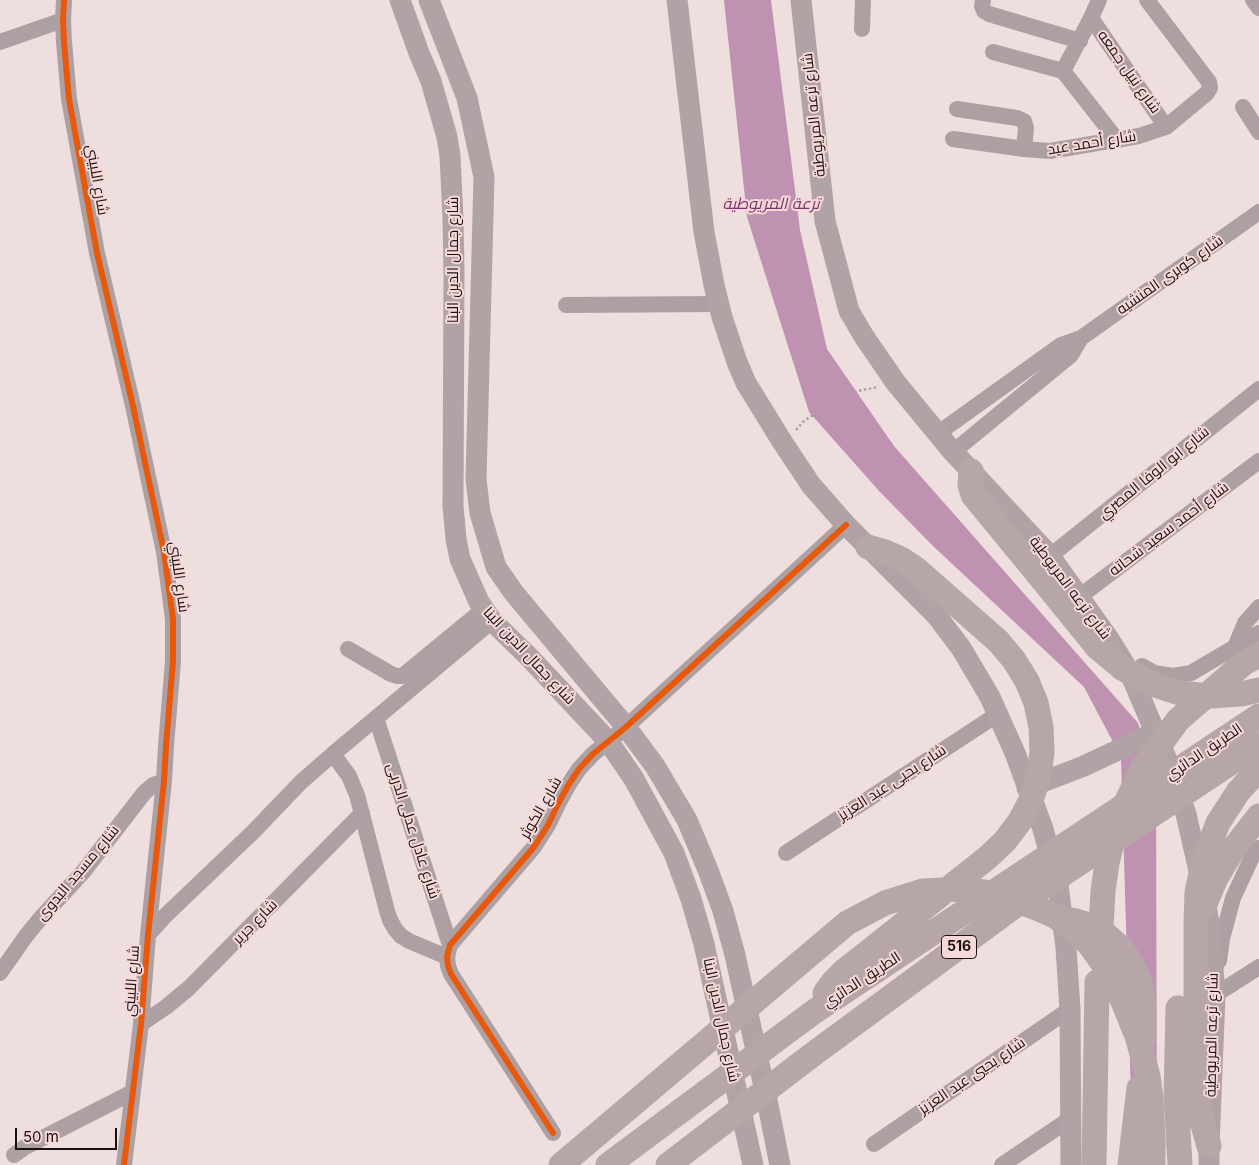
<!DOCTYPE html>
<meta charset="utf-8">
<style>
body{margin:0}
#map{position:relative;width:1259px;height:1165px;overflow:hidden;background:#eedede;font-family:Inter,sans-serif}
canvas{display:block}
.scale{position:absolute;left:15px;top:1128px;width:102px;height:22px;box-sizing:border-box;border:2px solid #1a1111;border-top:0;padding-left:6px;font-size:15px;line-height:18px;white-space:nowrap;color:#1a1111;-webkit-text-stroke:4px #f5d8d7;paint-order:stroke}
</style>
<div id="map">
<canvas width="1259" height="1165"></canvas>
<div class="scale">50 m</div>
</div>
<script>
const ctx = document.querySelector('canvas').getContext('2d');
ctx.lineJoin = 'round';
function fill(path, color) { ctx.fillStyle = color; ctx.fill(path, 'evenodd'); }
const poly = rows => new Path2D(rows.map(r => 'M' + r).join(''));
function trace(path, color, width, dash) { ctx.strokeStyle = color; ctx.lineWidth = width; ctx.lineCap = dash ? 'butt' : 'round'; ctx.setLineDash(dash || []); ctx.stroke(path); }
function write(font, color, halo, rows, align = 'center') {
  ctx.font = font + ' Inter,Cairo,sans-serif'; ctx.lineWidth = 4; ctx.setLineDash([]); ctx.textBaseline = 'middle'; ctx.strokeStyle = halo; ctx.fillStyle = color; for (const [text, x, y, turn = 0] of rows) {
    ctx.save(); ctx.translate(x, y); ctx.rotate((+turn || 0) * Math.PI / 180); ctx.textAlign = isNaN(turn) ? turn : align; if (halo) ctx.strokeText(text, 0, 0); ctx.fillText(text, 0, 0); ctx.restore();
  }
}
fill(poly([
 [724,0,771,0,800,230,827,349,894,446,1138,723,1156,778,1157,1165,1133,1165,1121,757,1084,687,933,546,880,492,809,412,747,217]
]), '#c092b1');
trace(poly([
 [796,430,804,421,829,404,858,391,878,387]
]), '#ab9fa1', 2.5, [2.5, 2.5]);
trace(poly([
 [64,0,63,20,64,42,69,99,97,253,133,406,164,552,173,619,173,661,166,746,164,781,148,935,141,1024,124,1165],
 [983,0,982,6,984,11,989,14,1080,41],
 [1253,0,1259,8],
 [1091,18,1166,127],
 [862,29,863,0],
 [0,42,63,20],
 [993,52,1063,71,1117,140],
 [1063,71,1091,18,1099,0],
 [1243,107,1259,132],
 [957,109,1017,118,1024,121,1026,128,1024,149],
 [953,139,1024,149,1050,151,1139,136,1166,127,1207,93,1210,88,1209,82,1147,0],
 [566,305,718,304],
 [937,434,1061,345,1081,338,1259,212],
 [953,452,1071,355,1081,338],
 [1050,556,1259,389],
 [1079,597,1259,461],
 [1235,647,1245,623,1259,607],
 [348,649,391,674,397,676,401,676,405,674,484,609],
 [1142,666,1154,673,1173,676,1191,673,1259,633],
 [376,718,450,945],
 [333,754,349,776,357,795,387,911,390,920,395,929,401,936,409,941,447,957],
 [786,853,998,714],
 [148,935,166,915,253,832,301,782,333,754,492,621],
 [1219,961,1222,939,1233,898,1251,859,1259,848],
 [0,973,26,936,39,920,83,872,144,793,153,785,164,781],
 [1215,995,1259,967],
 [141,1024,166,1007,189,988,362,813],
 [553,1133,451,974,448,966,447,957,450,945,534,847,548,825,559,802,569,784,579,769,593,754,626,727,846,525],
 [874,1144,1070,1009],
 [14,1155,25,1147,133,1092],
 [1002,1165,1070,1119]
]), '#ada0a3', 16);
trace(poly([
 [400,0,419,53,431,81,447,137,450,156,453,218,454,272,453,506,456,539,460,559,479,602,492,621,529,657,608,741,634,779,674,853,691,899,704,944,753,1165],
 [429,0,467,98,484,177,476,479,480,513,496,567,514,593,626,727,655,766,687,820,708,870,723,911,735,955,767,1100,780,1165],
 [677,0,704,232,714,285,722,317,737,362,746,383,783,443,811,485,846,525,936,615,961,648,990,697,1015,753,1043,829,1058,885,1066,948,1070,1009,1071,1165],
 [801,0,825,221,849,311,865,338,896,383,953,452,971,471,1050,556,1109,639,1130,673,1167,760,1186,814,1200,875,1210,928,1215,995,1209,1146,1209,1165],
 [1027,788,1084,766,1156,732]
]), '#b1a2a5', 21);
trace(poly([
 [971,471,970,485,973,495,1042,579],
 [868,547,885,552,901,559,916,569,998,641],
 [1244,663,1259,655],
 [1234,848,1259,816],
 [1178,1008,1176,1097,1180,1165],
 [1196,1029,1196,1084,1199,1111,1209,1146],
 [1153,1142,1153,1165],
 [1094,1165,1097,982]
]), '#b6a6a8', 25);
trace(poly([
 [1042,579,1098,648,1122,668,1149,683,1179,693,1210,696,1241,694,1259,690],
 [1205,904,1216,878,1234,848],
 [1072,920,1086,924,1105,934,1121,948,1133,966,1141,985,1144,1007,1144,1038],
 [1100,946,1103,891,1107,863,1117,822,1142,769,1178,720,1244,663],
 [825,993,833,982,844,971,987,858,1005,841,1020,821,1031,800,1039,776,1042,752,1041,727,1036,703,1027,681,1014,660,998,641],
 [1196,1029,1196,924,1197,892,1205,856,1218,823,1238,792,1259,769],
 [561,1165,847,923,885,903,923,891,961,889,999,894,1034,907,1055,916,1073,929,1089,944,1102,962,1122,999,1137,1036,1148,1076,1151,1098,1153,1142],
 [608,1165,815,1011,1259,716],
 [668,1165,816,1052,1016,905,1259,744],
 [1130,1165,1139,1088]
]), '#b6a6a8', 25);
trace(poly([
 [64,0,63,20,64,42,69,99,97,253,133,406,164,552,173,619,173,661,166,746,164,781,148,935,141,1024,124,1165],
 [553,1133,451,974,448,966,447,957,450,945,534,847,548,825,559,802,569,784,579,769,593,754,626,727,846,525]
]), '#e8590c', 6);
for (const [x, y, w] of [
 [959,947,35]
]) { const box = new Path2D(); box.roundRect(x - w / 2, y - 11.5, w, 23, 4); ctx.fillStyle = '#f5d8d7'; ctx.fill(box); trace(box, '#1a1111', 1); }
write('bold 14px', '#1a1111', null, [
 ["516",959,947]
]);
write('15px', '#1a1111', '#f5d8d7', [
 ["شارع نبيل جمعه",1129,72,55],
 ["شارع ترعه المريوطية",814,115,-96],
 ["شارع أحمد عيد",1092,143,-9],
 ["شارع اللبيني",97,180,80],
 ["شارع جمال الدين البنا",453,260,-90],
 ["شارع كوبرى المنشيه",1170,275,-35],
 ["شارع ابو الوفا المصري",1154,473,-39],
 ["شارع أحمد سعيد شحاته",1169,529,-37],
 ["شارع اللبيني",179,577,82],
 ["شارع ترعه المريوطية",1070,588,53],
 ["شارع جمال الدين البنا",529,656,47],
 ["الطريق الدائري",1204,752,-34],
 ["شارع يحيى عبد العزيز",892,783,-33],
 ["شارع الكوثر",541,808,-60],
 ["شارع عادل عدلى الدربى",413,831,72],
 ["شارع مسجد البدوى",78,873,-50],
 ["شارع جرير",255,922,-45],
 ["الطريق الدائري",862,980,-33],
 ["شارع اللبيني",132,981,-86],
 ["شارع جمال الدين البنا",721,1020,78],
 ["شارع ترعه المريوطية",1212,1035,-89],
 ["شارع يحيي عبد العزيز",972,1076,-34]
]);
write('italic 16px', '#7c346d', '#f5d8d7', [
 ["ترعة المريوطية",771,204]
]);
</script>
